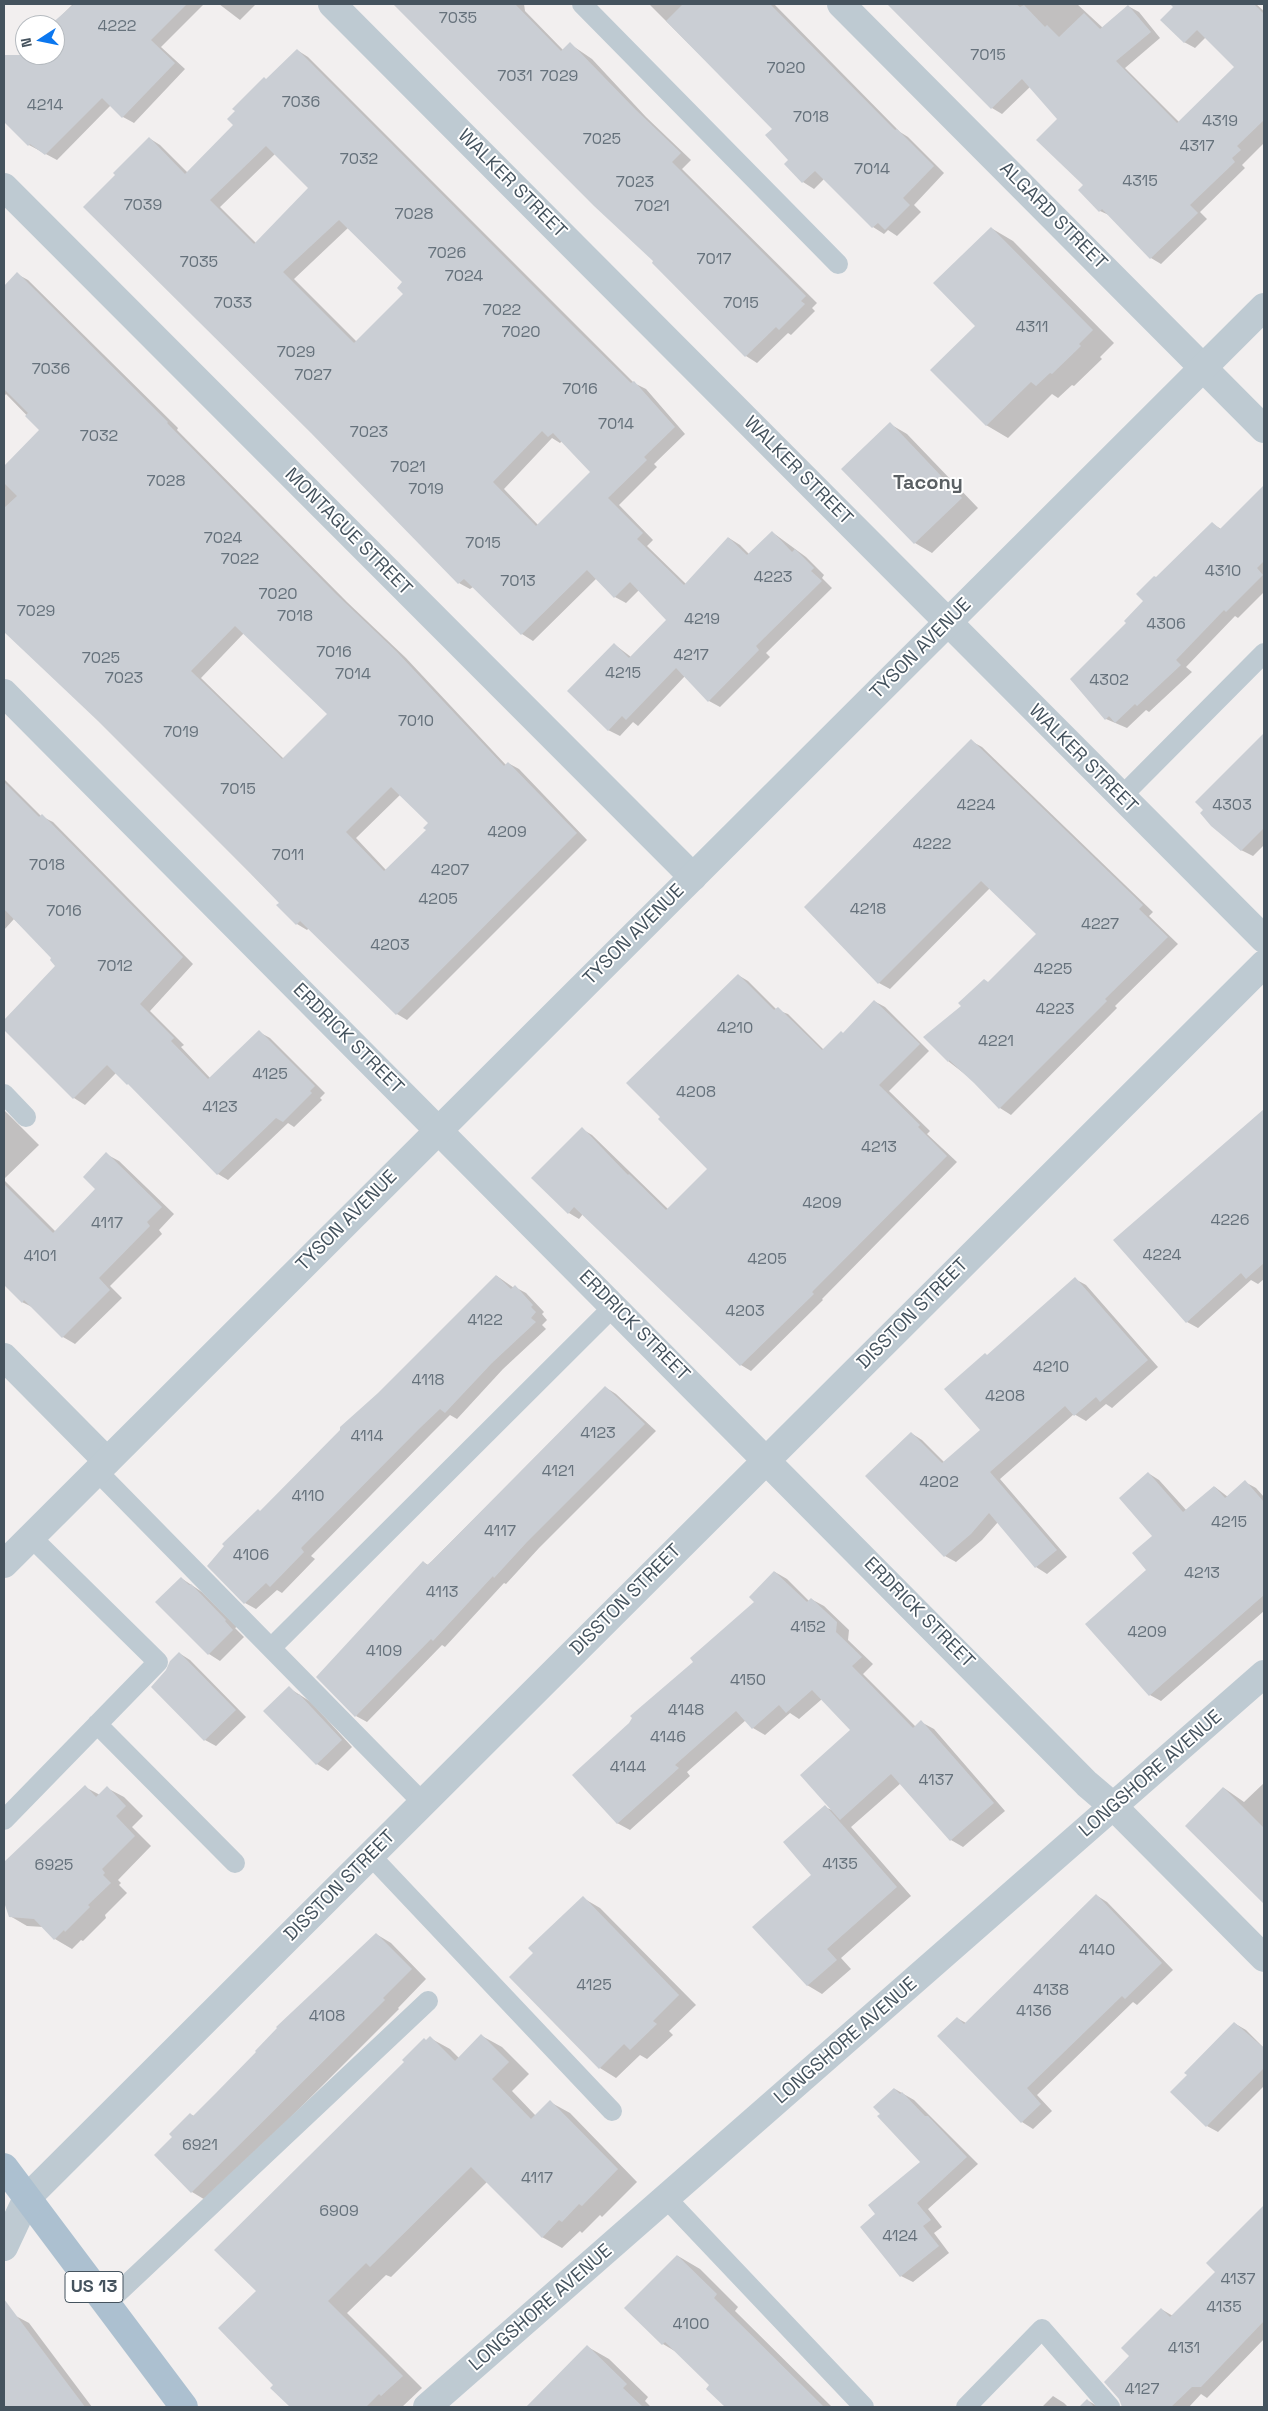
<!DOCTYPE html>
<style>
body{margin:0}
#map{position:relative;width:1268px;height:2411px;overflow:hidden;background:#f2efef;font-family:"Space Grotesk",sans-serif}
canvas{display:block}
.frame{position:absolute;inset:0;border:5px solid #45535e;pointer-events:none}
.north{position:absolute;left:15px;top:15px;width:50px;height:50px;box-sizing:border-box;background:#fff;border:1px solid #b5babf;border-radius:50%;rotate:259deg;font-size:14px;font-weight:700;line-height:20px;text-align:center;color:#45535e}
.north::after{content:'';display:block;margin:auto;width:18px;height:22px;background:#0b77ef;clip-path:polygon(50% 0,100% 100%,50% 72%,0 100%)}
</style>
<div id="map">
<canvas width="1268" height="2411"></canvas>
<div class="frame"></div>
<div class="north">N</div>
</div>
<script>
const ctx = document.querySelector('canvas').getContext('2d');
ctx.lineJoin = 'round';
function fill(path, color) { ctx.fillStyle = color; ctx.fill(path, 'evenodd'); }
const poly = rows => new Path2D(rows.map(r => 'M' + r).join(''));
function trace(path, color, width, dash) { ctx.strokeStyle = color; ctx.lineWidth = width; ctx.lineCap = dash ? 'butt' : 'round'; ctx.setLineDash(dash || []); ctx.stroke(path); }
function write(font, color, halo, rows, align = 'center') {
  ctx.font = font + ' "Space Grotesk",sans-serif'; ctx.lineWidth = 4; ctx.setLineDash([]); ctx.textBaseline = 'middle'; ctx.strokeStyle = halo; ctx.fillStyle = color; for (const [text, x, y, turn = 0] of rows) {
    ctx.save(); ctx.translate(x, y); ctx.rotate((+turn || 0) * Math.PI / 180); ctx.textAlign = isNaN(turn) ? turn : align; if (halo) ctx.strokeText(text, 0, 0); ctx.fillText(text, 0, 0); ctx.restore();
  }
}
fill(poly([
 [73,4,204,4,161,47,185,69,134,123,123,117,111,105,57,160,29,145,4,120,4,74,25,52,25,55,55,55,55,25,52,25],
 [219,4,256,4,240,20],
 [394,4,524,4,525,11,563,50,570,44,592,59,646,117,691,160,682,169,817,303,812,308,815,311,791,335,788,333,757,363,746,356,653,263,654,261,595,205],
 [649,4,774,4,900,132,908,137,944,173,914,205,921,212,897,236,888,230,884,234,873,227,824,179,814,189,803,182,786,164,790,160,774,129],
 [888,4,1077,4,1103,28,1128,6,1139,12,1160,38,1125,68,1179,122,1236,67,1206,37,1195,48,1184,42,1162,20,1178,4,1256,4,1264,11,1264,143,1242,165,1245,168,1200,212,1207,219,1161,264,1151,258,1111,216,1100,211,1084,185,1058,119,1030,87,1002,114,992,108],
 [297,50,308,57,634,383,646,389,685,434,654,464,657,467,619,505,653,540,647,546,686,584,729,538,740,545,750,555,772,532,806,557,824,575,822,578,832,588,766,653,770,657,720,707,709,701,685,676,638,726,633,722,620,736,608,730,614,644,631,657,668,620,639,590,626,603,615,597,597,578,533,641,522,634,473,587,470,589,459,583,149,138,160,145,188,173,235,125,267,80],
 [275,154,309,188,257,244,220,207],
 [349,227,404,282,405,294,357,342,294,279],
 [552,438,560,443,562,441,592,472,538,525,504,489],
 [991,228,1013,241,1114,343,1100,357,1102,359,1074,386,1072,385,1058,398,1052,394,1008,438,986,425],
 [17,274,28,280,178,428,177,430,347,602,406,658,506,765,508,763,519,769,587,840,407,1020,397,1014,309,928,307,930,297,924,280,903,99,720,4,630,4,468,41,430,6,394,4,397,4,288],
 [244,633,329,714,284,759,201,678],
 [401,794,429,823,428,830,386,870,356,838],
 [890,424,907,434,978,508,932,553,915,543,843,470],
 [1259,493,1264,496,1264,592,1238,618,1235,616,1186,667,1192,672,1149,712,1146,710,1127,728,1106,719,1071,679,1128,623,1145,601,1157,579,1213,524,1221,529],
 [1264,735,1264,845,1253,856,1241,850,1197,802],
 [971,741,982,747,1153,912,1149,916,1178,944,1115,1006,1117,1008,1011,1115,1000,1108,975,1082,948,1061,989,983,1038,934,990,888,890,989,879,983,806,907],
 [4,779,41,816,53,822,193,964,150,1011,184,1045,181,1047,211,1079,259,1032,270,1038,325,1093,320,1098,322,1100,294,1127,288,1123,228,1180,218,1174,135,1089,116,1073,85,1105,74,1098,4,1028,4,1021,57,966,53,958,14,919,4,930],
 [738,975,748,981,777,1010,788,1014,824,1050,844,1034,874,1001,885,1007,929,1051,889,1091,930,1131,927,1134,957,1162,822,1299,823,1300,751,1371,741,1365,583,1214,579,1219,569,1213,582,1129,592,1135,668,1209,708,1169],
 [4,1110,39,1145,4,1179],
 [1264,1110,1264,1279,1258,1284,1251,1280,1198,1328,1187,1322,1115,1240],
 [106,1154,119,1161,174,1214,159,1230,162,1234,110,1286,122,1298,75,1344,63,1337,34,1308,22,1302,4,1283,4,1180,56,1232,97,1189],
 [497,1276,514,1288,515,1287,526,1293,544,1312,542,1314,547,1320,542,1325,546,1329,503,1369,457,1419,450,1415,431,1434,311,1556,315,1559,282,1593,277,1590,256,1609,245,1603,261,1512],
 [1075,1279,1086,1285,1158,1367,1112,1408,1106,1404,1086,1421,1074,1414,1000,1479,1067,1557,1047,1574,1036,1567,998,1522,982,1540,956,1562,945,1556,911,1433,922,1440,944,1462,982,1430,987,1356],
 [605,1387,616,1394,656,1431,539,1548,506,1584,504,1583,445,1647,442,1645,367,1722,356,1716,423,1562,428,1565],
 [1148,1473,1159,1480,1187,1511,1215,1487,1228,1497,1245,1482,1256,1488,1264,1497,1264,1611,1161,1701,1150,1695,1148,1570,1154,1536],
 [775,1572,787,1579,809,1601,811,1599,824,1606,849,1630,848,1640,873,1664,863,1674,916,1727,921,1722,934,1729,1005,1811,963,1847,951,1840,901,1783,851,1827,911,1896,841,1958,851,1969,822,1994,807,1985,813,1875,825,1807,832,1810,852,1731,822,1699,799,1719,790,1713,765,1735,753,1728,746,1720,687,1772,690,1776,630,1830,617,1823,695,1662,756,1602],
 [181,1578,202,1592,237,1627,235,1628,244,1637,220,1661,209,1654,157,1602],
 [179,1653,190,1660,246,1717,216,1746,205,1740,168,1671],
 [289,1688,311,1702,352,1747,328,1771,317,1764,265,1711],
 [1264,1783,1264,1898,1255,1892,1224,1788,1244,1802],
 [85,1787,100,1795,107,1788,124,1797,143,1816,132,1827,151,1846,118,1880,121,1883,119,1885,127,1893,105,1915,106,1918,83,1941,81,1940,72,1949,55,1939,44,1927,27,1926,10,1916,10,1893,4,1886,4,1864],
 [1096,1895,1107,1902,1173,1970,1137,2005,1133,2002,1037,2095,1052,2111,1033,2129,1022,2122,939,2036,957,2018,966,2023],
 [583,1898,600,1908,696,2005,669,2031,673,2035,647,2059,640,2055,616,2078,600,2068,535,1953],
 [376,1934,391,1943,426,1979,398,2008,399,2009,207,2201,192,2192,174,2137,190,2114,194,2116],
 [1234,2023,1246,2030,1264,2048,1264,2086,1218,2132,1207,2126],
 [482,2036,502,2047,529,2074,512,2091,536,2116,550,2102,570,2113,637,2182,602,2217,600,2215,582,2233,580,2231,562,2248,542,2237,487,2182,391,2277,386,2275,347,2313,422,2388,402,2407,291,2407,272,2388,275,2385,258,2291,427,2041,430,2038,450,2049,459,2058],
 [895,2089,914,2100,978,2164,928,2209,942,2227,934,2233,949,2253,913,2282,901,2276,877,2215,922,2162],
 [1264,2206,1264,2339,1207,2398,1201,2394,1189,2407,1123,2407,1131,2356,1161,2309,1173,2316,1216,2272,1208,2263],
 [678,2256,700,2269,738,2307,735,2311,832,2407,733,2407,678,2353,663,2344,626,2308],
 [14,2315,29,2323,92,2407,4,2407,4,2338],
 [588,2347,609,2359,648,2397,645,2401,651,2407,545,2407,536,2398],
 [1053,2396,1064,2403,1068,2407,1042,2407],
 [1087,2400,1099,2407,1081,2407]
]), '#0003');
fill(poly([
 [74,4,187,4,151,40,175,63,122,118,102,98,45,155,30,144,28,146,4,122,4,55,20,55,25,50,25,55,55,55,55,25,50,25],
 [393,4,515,4,561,51,570,42,635,109,681,153,672,162,806,296,801,301,805,304,779,330,776,327,745,357,652,263,653,261,594,206],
 [683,4,770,4,895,130,897,129,934,166,903,198,910,205,885,230,878,223,872,228,815,171,802,183,784,164,788,160,765,135,772,129,666,21],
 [887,4,1016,4,1020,7,1024,5,1045,27,1047,25,1059,37,1084,13,1100,29,1128,5,1151,32,1116,61,1177,123,1234,67,1197,30,1184,43,1160,20,1173,7,1170,4,1254,4,1264,14,1264,120,1237,146,1241,150,1232,158,1235,162,1190,205,1198,213,1150,259,1102,209,1099,212,1078,190,1083,185,1036,140,1057,119,1022,79,991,109],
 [297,49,578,331,631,383,634,381,675,427,644,457,647,460,608,498,643,533,637,539,684,585,728,537,747,555,772,531,792,552,795,549,814,568,811,571,822,581,756,646,759,650,708,702,676,668,626,720,622,716,608,731,567,691,614,643,629,658,666,620,630,582,614,598,587,570,521,635,464,579,458,584,311,433,83,207,115,175,113,173,149,137,185,174,233,125,227,119,235,111,232,109,264,77,266,79],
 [266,146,308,188,254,244,210,200],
 [339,220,402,282,397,288,403,294,354,343,283,272],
 [542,431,548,437,553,433,590,472,536,526,493,482],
 [991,227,1093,330,1079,344,1081,346,1052,374,1050,373,1036,386,1031,382,986,426,930,370,975,326,933,283],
 [17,272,168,422,167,423,336,594,396,651,504,766,508,762,577,833,396,1015,300,921,296,925,276,905,279,903,250,873,98,721,4,632,4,508,17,496,4,483,4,466,39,430,25,416,28,413,4,389,4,286],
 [235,626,327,714,282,759,191,671],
 [391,787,428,823,423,828,426,830,384,871,346,832],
 [890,422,962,498,914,544,841,469],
 [1264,485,1264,561,1257,568,1263,575,1226,612,1224,610,1176,660,1181,665,1137,706,1135,704,1115,723,1109,716,1105,720,1070,679,1126,623,1124,621,1143,601,1136,594,1154,576,1156,577,1212,522,1220,529],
 [1264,733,1264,828,1241,851,1211,826,1200,813,1203,810,1195,802],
 [971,739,1143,905,1139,909,1168,937,1105,999,1107,1001,999,1109,974,1083,949,1060,948,1062,923,1037,961,1006,958,1003,984,979,988,982,1036,934,981,881,878,984,804,907],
 [4,782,39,817,42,814,183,957,140,1004,174,1038,171,1041,208,1079,259,1030,315,1086,310,1091,312,1093,283,1122,276,1118,217,1175,128,1084,127,1085,107,1065,73,1099,4,1030,4,1020,55,966,50,960,51,958,4,909],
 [738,974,774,1010,778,1007,822,1050,841,1031,843,1033,874,1000,920,1044,879,1085,920,1125,918,1127,947,1156,812,1292,814,1294,740,1366,574,1207,568,1214,531,1178,582,1127,628,1175,629,1174,666,1210,707,1169,658,1119,660,1117,626,1083],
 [1264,1109,1264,1263,1246,1279,1241,1273,1186,1323,1113,1240],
 [106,1152,162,1207,147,1222,150,1226,99,1278,110,1290,62,1338,24,1300,22,1303,4,1285,4,1184,53,1233,95,1189,83,1177],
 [496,1275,511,1289,515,1285,533,1305,531,1307,536,1312,531,1318,536,1322,492,1363,445,1413,440,1409,420,1428,301,1548,304,1552,270,1587,266,1583,244,1604,207,1566,224,1546,222,1544,258,1509,260,1511,340,1430,340,1427,378,1393],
 [1075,1277,1148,1360,1100,1402,1096,1397,1074,1416,1065,1406,990,1472,1057,1550,1035,1568,989,1513,971,1534,944,1557,865,1476,911,1432,942,1463,980,1430,944,1389,985,1353,987,1355],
 [605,1386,645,1424,527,1542,494,1578,493,1576,433,1641,431,1639,355,1717,316,1677,423,1561,427,1565,432,1561],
 [1148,1472,1183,1512,1214,1486,1225,1498,1245,1480,1264,1502,1264,1595,1149,1696,1085,1624,1146,1570,1132,1553,1152,1536,1119,1498],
 [774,1571,807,1602,811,1598,837,1622,836,1632,862,1657,852,1666,913,1728,921,1720,994,1803,950,1841,891,1774,840,1820,800,1775,850,1730,812,1690,786,1713,779,1705,752,1729,736,1711,675,1765,679,1768,617,1824,572,1775,629,1723,632,1718,630,1716,693,1662,690,1658,754,1602,749,1597],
 [181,1577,189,1585,191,1584,226,1620,225,1621,233,1630,208,1655,155,1602],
 [179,1652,236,1710,204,1741,151,1687,166,1670,170,1661],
 [289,1686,298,1695,299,1694,342,1740,316,1765,263,1711],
 [85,1785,96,1797,107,1786,126,1806,116,1816,135,1836,102,1869,105,1873,103,1875,111,1883,88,1905,90,1907,65,1932,64,1930,54,1940,34,1919,9,1917,4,1902,4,1862],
 [1223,1787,1264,1828,1264,1904,1185,1826],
 [825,1805,897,1887,827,1949,837,1960,807,1986,752,1927,811,1875,783,1842],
 [1096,1894,1162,1963,1125,1999,1122,1996,1027,2088,1041,2104,1021,2123,937,2036,957,2017,964,2024],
 [583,1896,679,1995,653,2021,657,2024,630,2050,624,2044,599,2069,509,1977,533,1953,528,1948],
 [376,1933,412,1969,383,1998,385,2000,191,2193,154,2155,172,2137,169,2134,190,2113,193,2116,216,2093,256,2052,255,2051,277,2028,276,2027],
 [1234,2022,1264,2048,1264,2068,1206,2127,1170,2092,1187,2075,1184,2073],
 [481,2034,509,2062,492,2079,531,2119,550,2100,618,2169,582,2206,579,2204,562,2222,559,2220,542,2238,471,2167,370,2267,366,2263,328,2301,403,2376,381,2396,379,2394,366,2407,290,2407,270,2388,273,2385,218,2328,256,2291,214,2250,404,2062,402,2060,424,2038,426,2040,430,2036,455,2061],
 [894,2088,900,2094,902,2092,925,2116,928,2116,967,2157,917,2203,931,2220,923,2226,939,2246,900,2277,860,2227,875,2214,868,2205,920,2162,877,2116,880,2114,873,2107],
 [1264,2205,1264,2321,1201,2387,1192,2387,1171,2407,1122,2407,1119,2399,1104,2382,1129,2356,1121,2348,1161,2308,1170,2317,1215,2272,1206,2263],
 [677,2255,717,2294,714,2298,824,2407,725,2407,706,2389,709,2385,665,2342,662,2345,624,2308],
 [4,2299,85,2407,4,2407],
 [587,2345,627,2384,623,2388,643,2407,526,2407],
 [1087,2399,1094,2407,1079,2407]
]), '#caced4');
trace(poly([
 [582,4,838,264],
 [1121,797,1264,653],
 [4,1094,26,1117],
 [97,1471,423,1803],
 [271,1648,614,1306],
 [97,1724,235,1863],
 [4,1820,158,1662,31,1537],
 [370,1855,612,2111],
 [666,2198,864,2407],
 [106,2304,428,2001],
 [966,2407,1042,2329,1110,2407]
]), '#becad2', 20);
trace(poly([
 [332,4,1264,939],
 [841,4,1264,429],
 [4,187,693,877],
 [4,693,1087,1784,1114,1807,1264,1958],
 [4,1357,107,1461],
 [4,2247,27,2198,1264,964],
 [427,2407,1264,1674]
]), '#becad2', 28);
trace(poly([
 [4,1564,1264,307]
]), '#becad2', 28);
trace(poly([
 [4,2167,184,2407]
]), '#acc0d0', 28);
write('16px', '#66727c', null, [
 ["7035",458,19],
 ["4222",117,27],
 ["7015",988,56],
 ["7020",786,69],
 ["7031",515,77],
 ["7029",559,77],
 ["7036",301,103],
 ["4214",45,106],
 ["7018",811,118],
 ["4319",1220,122],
 ["7025",602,140],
 ["4317",1197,147],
 ["7032",359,160],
 ["7014",872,170],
 ["4315",1140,182],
 ["7023",635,183],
 ["7039",143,206],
 ["7021",652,207],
 ["7028",414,215],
 ["7026",447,254],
 ["7017",714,260],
 ["7035",199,263],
 ["7024",464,277],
 ["7033",233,304],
 ["7015",741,304],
 ["7022",502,311],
 ["4311",1032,328],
 ["7020",521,333],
 ["7029",296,353],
 ["7036",51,370],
 ["7027",313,376],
 ["7016",580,390],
 ["7014",616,425],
 ["7023",369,433],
 ["7032",99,437],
 ["7021",408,468],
 ["7028",166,482],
 ["7019",426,490],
 ["7024",223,539],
 ["7015",483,544],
 ["7022",240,560],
 ["4310",1223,572],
 ["4223",773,578],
 ["7013",518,582],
 ["7020",278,595],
 ["7029",36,612],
 ["7018",295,617],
 ["4219",702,620],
 ["4306",1166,625],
 ["7016",334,653],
 ["4217",691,656],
 ["7025",101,659],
 ["4215",623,674],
 ["7014",353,675],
 ["7023",124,679],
 ["4302",1109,681],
 ["7010",416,722],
 ["7019",181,733],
 ["7015",238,790],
 ["4224",976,806],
 ["4303",1232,806],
 ["4209",507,833],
 ["4222",932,845],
 ["7011",288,856],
 ["7018",47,866],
 ["4207",450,871],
 ["4205",438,900],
 ["4218",868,910],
 ["7016",64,912],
 ["4227",1100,925],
 ["4203",390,946],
 ["7012",115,967],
 ["4225",1053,970],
 ["4223",1055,1010],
 ["4210",735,1029],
 ["4221",996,1042],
 ["4125",270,1075],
 ["4208",696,1093],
 ["4123",220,1108],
 ["4213",879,1148],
 ["4209",822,1204],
 ["4226",1230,1221],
 ["4117",107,1224],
 ["4224",1162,1256],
 ["4101",40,1257],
 ["4205",767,1260],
 ["4203",745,1312],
 ["4122",485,1321],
 ["4210",1051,1368],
 ["4118",428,1381],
 ["4208",1005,1397],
 ["4123",598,1434],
 ["4114",367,1437],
 ["4121",558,1472],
 ["4202",939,1483],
 ["4110",308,1497],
 ["4215",1229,1523],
 ["4117",500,1532],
 ["4106",251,1556],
 ["4213",1202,1574],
 ["4113",442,1593],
 ["4152",808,1628],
 ["4209",1147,1633],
 ["4109",384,1652],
 ["4150",748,1681],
 ["4148",686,1711],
 ["4146",668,1738],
 ["4144",628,1768],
 ["4137",936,1781],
 ["4135",840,1865],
 ["6925",54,1866],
 ["4140",1097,1951],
 ["4125",594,1986],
 ["4138",1051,1991],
 ["4136",1034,2012],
 ["4108",327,2017],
 ["6921",200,2146],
 ["4117",537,2179],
 ["6909",339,2212],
 ["4124",900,2237],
 ["4137",1238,2280],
 ["4135",1224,2308],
 ["4100",691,2325],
 ["4131",1184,2349],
 ["4127",1142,2390]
]);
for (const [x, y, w] of [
 [94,2287,58]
]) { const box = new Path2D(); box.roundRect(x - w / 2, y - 15.5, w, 31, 4); ctx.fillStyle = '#fff'; ctx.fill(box); trace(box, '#45535e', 1); }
write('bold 18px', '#45535e', null, [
 ["US 13",94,2287]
]);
write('19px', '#45535e', '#fff', [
 ["WALKER STREET",512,184,45],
 ["ALGARD STREET",1053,216,45],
 ["WALKER STREET",798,471,45],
 ["MONTAGUE STREET",348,532,45],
 ["TYSON AVENUE",921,649,-45],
 ["WALKER STREET",1083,759,45],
 ["TYSON AVENUE",634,935,-45],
 ["ERDRICK STREET",348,1039,45],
 ["TYSON AVENUE",347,1221,-45],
 ["DISSTON STREET",913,1314,-45],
 ["ERDRICK STREET",634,1326,45],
 ["DISSTON STREET",626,1600,-45],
 ["ERDRICK STREET",919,1613,45],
 ["LONGSHORE AVENUE",1151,1774,-41],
 ["DISSTON STREET",340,1886,-45],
 ["LONGSHORE AVENUE",846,2041,-41],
 ["LONGSHORE AVENUE",541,2308,-41]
]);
write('bold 20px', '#5b6064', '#fff', [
 ["Tacony",928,484]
]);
</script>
